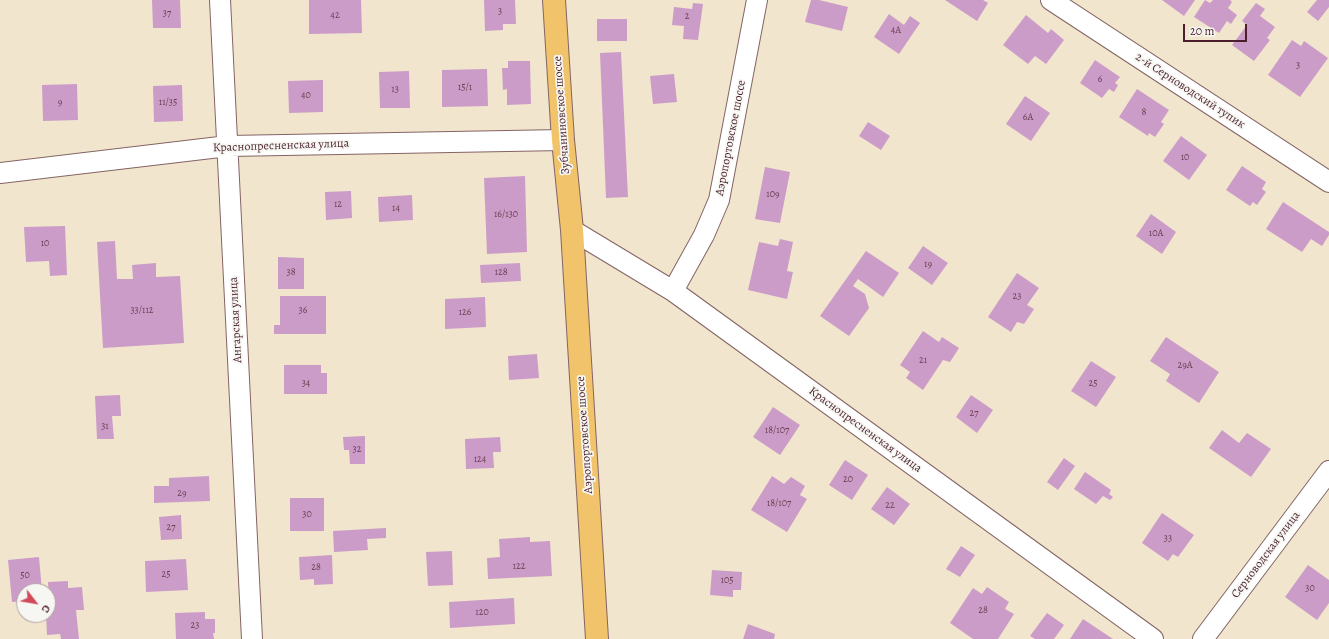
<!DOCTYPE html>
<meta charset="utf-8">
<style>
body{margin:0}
#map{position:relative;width:1329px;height:639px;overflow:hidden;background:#f1e5cd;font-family:Alegreya,serif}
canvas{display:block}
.north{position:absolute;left:16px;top:583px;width:40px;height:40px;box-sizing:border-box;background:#f6f6f2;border:1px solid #b1a0a2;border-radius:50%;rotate:121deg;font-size:11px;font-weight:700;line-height:16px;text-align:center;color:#4a1f2b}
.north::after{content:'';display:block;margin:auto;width:14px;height:18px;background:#d1495b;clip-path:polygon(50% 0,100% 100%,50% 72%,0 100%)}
.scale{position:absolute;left:1183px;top:24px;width:64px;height:18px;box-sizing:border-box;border:2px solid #4a1f2b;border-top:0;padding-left:5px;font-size:12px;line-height:14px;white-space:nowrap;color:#4a1f2b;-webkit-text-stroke:3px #f6f6f2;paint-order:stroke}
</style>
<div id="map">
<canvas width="1329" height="639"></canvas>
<div class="north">С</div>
<div class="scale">20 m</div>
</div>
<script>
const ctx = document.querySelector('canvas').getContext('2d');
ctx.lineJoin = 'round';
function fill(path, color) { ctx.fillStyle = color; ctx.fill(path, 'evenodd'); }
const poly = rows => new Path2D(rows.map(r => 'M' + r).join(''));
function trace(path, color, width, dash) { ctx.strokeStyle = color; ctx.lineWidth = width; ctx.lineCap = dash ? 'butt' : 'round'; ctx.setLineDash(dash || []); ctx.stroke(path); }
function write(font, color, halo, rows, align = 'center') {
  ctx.font = font + ' Alegreya,serif'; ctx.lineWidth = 3.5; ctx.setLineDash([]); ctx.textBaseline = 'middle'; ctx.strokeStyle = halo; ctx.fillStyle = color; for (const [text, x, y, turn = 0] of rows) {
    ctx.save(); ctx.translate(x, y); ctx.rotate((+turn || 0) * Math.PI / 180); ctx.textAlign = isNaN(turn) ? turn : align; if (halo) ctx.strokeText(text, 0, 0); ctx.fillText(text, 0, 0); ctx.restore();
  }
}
fill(poly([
 [152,0,180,0,181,28,153,28],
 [309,0,361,0,362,33,309,34],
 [484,0,515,0,516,24,503,24,503,30,485,31],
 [811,0,819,0,848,7,842,31,805,22],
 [945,0,983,0,988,3,977,21],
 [1162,0,1195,0,1184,16],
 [1205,0,1210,3,1213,0,1230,0,1232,2,1228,8,1237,15,1231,24,1227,21,1219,33,1194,17],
 [1317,0,1329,0,1329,7,1318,21,1307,12],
 [693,3,703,4,698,40,683,39,684,26,672,25,674,7,692,9],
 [1256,3,1265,9,1260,16,1275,27,1267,38,1270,40,1254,61,1232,45,1247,25,1242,21],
 [889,14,904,25,910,16,920,23,899,54,874,37],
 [1026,15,1048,33,1051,29,1064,40,1046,64,1035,56,1028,64,1003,45],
 [597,19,627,19,627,41,597,41],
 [1292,40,1301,46,1304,41,1328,58,1300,97,1268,75],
 [621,52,628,197,606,198,600,53],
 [1095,60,1120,77,1115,83,1118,85,1114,92,1109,89,1102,98,1080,83],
 [508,61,530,61,531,104,507,105,507,89,503,90,502,68,508,68],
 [487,69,488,106,442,107,442,70],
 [409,71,410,108,380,108,379,72],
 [674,74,677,102,653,104,650,76],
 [323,80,323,112,289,113,288,81],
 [77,84,78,120,43,121,42,85],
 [182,85,183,121,154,122,153,86],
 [1137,89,1169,110,1161,122,1164,124,1155,137,1149,133,1148,136,1119,117],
 [1025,96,1050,113,1031,141,1006,124],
 [868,122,890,136,881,150,859,136],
 [1181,136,1207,155,1189,180,1163,161],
 [1242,166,1266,182,1262,189,1266,192,1257,205,1253,202,1250,206,1226,190],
 [765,167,790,172,780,223,755,219],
 [525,176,527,252,487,254,484,178],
 [351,191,352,218,326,220,325,192],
 [412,195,413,220,379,222,378,197],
 [1283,202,1329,232,1329,235,1322,246,1311,239,1302,252,1266,229],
 [1151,214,1176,232,1162,254,1136,236],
 [65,226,67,275,50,276,49,261,26,262,24,227],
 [780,239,793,242,787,271,793,272,787,299,748,290,759,242,778,246],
 [115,241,117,279,133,279,132,265,156,263,156,277,180,276,184,343,103,348,97,242],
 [923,246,948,263,932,285,908,268],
 [866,251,899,273,883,297,858,279,853,286,865,294,869,308,849,336,820,316],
 [278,257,304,258,304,289,278,289],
 [520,263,521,281,481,283,480,265],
 [1017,273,1039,288,1027,305,1034,309,1024,324,1017,322,1011,332,988,317],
 [280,296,326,296,326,334,274,334,274,325,280,325],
 [485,297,486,327,445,329,445,299],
 [923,331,939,342,942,337,959,348,950,362,943,360,923,390,906,378,910,372,900,365],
 [1166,337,1219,372,1199,403,1166,381,1170,374,1150,361],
 [537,354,539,378,509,380,508,356],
 [1091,361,1116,377,1096,407,1071,391],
 [284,365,321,365,321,373,327,373,327,394,284,394],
 [120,395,121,416,112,416,114,439,97,439,95,396],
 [971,395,993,410,977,433,956,417],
 [773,407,800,425,780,455,753,437],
 [1222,430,1239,443,1247,433,1271,449,1251,477,1209,448],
 [365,436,365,464,350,464,349,450,344,450,343,437],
 [500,437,501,452,493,452,494,468,466,469,465,439],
 [1064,458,1075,466,1058,490,1047,482],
 [845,460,868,475,852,500,829,485],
 [1085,472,1111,490,1109,494,1113,497,1110,500,1103,496,1096,504,1074,489],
 [209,476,210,501,154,503,154,486,169,486,169,478],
 [772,476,784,484,791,477,805,486,800,495,807,499,787,532,751,510],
 [887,487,910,504,894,525,871,509],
 [290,498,324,498,324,531,290,531],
 [1162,513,1194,535,1178,557,1173,554,1168,561,1142,543],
 [181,515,182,539,161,540,159,517],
 [386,528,386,538,367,539,368,550,334,552,333,531],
 [530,537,530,542,550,541,552,576,488,579,487,558,500,557,499,539],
 [961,546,975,555,960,577,946,569],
 [452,551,453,585,428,586,426,552],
 [332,555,333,584,314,585,314,579,300,580,299,557],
 [39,557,42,591,24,591,24,601,12,602,8,560],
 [186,559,188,590,146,592,145,561],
 [1308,565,1329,580,1329,603,1317,620,1285,597],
 [712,570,742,572,741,590,733,590,733,597,710,595],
 [68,581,68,588,82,587,84,610,76,610,79,639,61,639,60,634,47,635,46,615,50,614,48,582],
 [987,587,1009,602,1005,609,1014,614,998,639,973,639,950,623,973,588,982,594],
 [514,598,515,624,450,628,449,602],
 [205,612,205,619,215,619,215,633,213,633,214,639,176,639,175,613],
 [1047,613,1064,625,1054,639,1035,639,1030,636],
 [1083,619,1113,639,1070,639],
 [748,624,775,634,774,639,743,639]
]), '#cc9cc8');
const minor = poly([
 [220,0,252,639],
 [1051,0,1329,182],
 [0,173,228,146,563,140],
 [572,230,673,291,1153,639],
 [673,291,704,235,719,200,757,0],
 [1203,639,1329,471]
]);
const primary = poly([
 [554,0,563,140,572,230,597,639]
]);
trace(minor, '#846464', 22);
trace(primary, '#846464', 24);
trace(minor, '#fff', 20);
trace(primary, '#f1c36a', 22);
write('10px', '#6a3e52', null, [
 ["3",500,12],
 ["37",167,14],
 ["42",335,16],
 ["2",687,17],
 ["4А",896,31],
 ["3",1298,66],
 ["6",1100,80],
 ["15/1",465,88],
 ["13",395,90],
 ["40",306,96],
 ["9",60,103],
 ["11/35",168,103],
 ["8",1144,113],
 ["6А",1028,118],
 ["10",1185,158],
 ["109",773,195],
 ["12",338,205],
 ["14",396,209],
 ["16/130",506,215],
 ["10А",1156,234],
 ["10",45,244],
 ["19",928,265],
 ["38",291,273],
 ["128",501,273],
 ["23",1017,297],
 ["33/112",142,311],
 ["36",303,311],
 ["126",465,313],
 ["21",923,361],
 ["29А",1185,366],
 ["34",306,384],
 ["25",1093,384],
 ["27",974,414],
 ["31",105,427],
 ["18/107",777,431],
 ["32",357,450],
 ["124",480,460],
 ["20",848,480],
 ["29",182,494],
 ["18/107",779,504],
 ["22",890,506],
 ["30",307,515],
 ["27",171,528],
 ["33",1168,539],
 ["122",519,567],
 ["28",316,568],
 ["25",166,575],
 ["50",25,576],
 ["105",727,581],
 ["30",1310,589],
 ["28",983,611],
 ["120",482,613],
 ["23",195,626]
]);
write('12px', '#4a1f2b', '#f6f6f2', [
 ["2-й Серноводский тупик",1190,91,33],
 ["Зубчаниновское шоссе",562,115,-94],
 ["Аэропортовское шоссе",731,138,-79],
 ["Краснопресненская улица",281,146,-2],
 ["Ангарская улица",236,320,-93],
 ["Краснопресненская улица",865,430,36],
 ["Аэропортовское шоссе",585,435,-94],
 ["Серноводская улица",1266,555,-53]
]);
</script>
